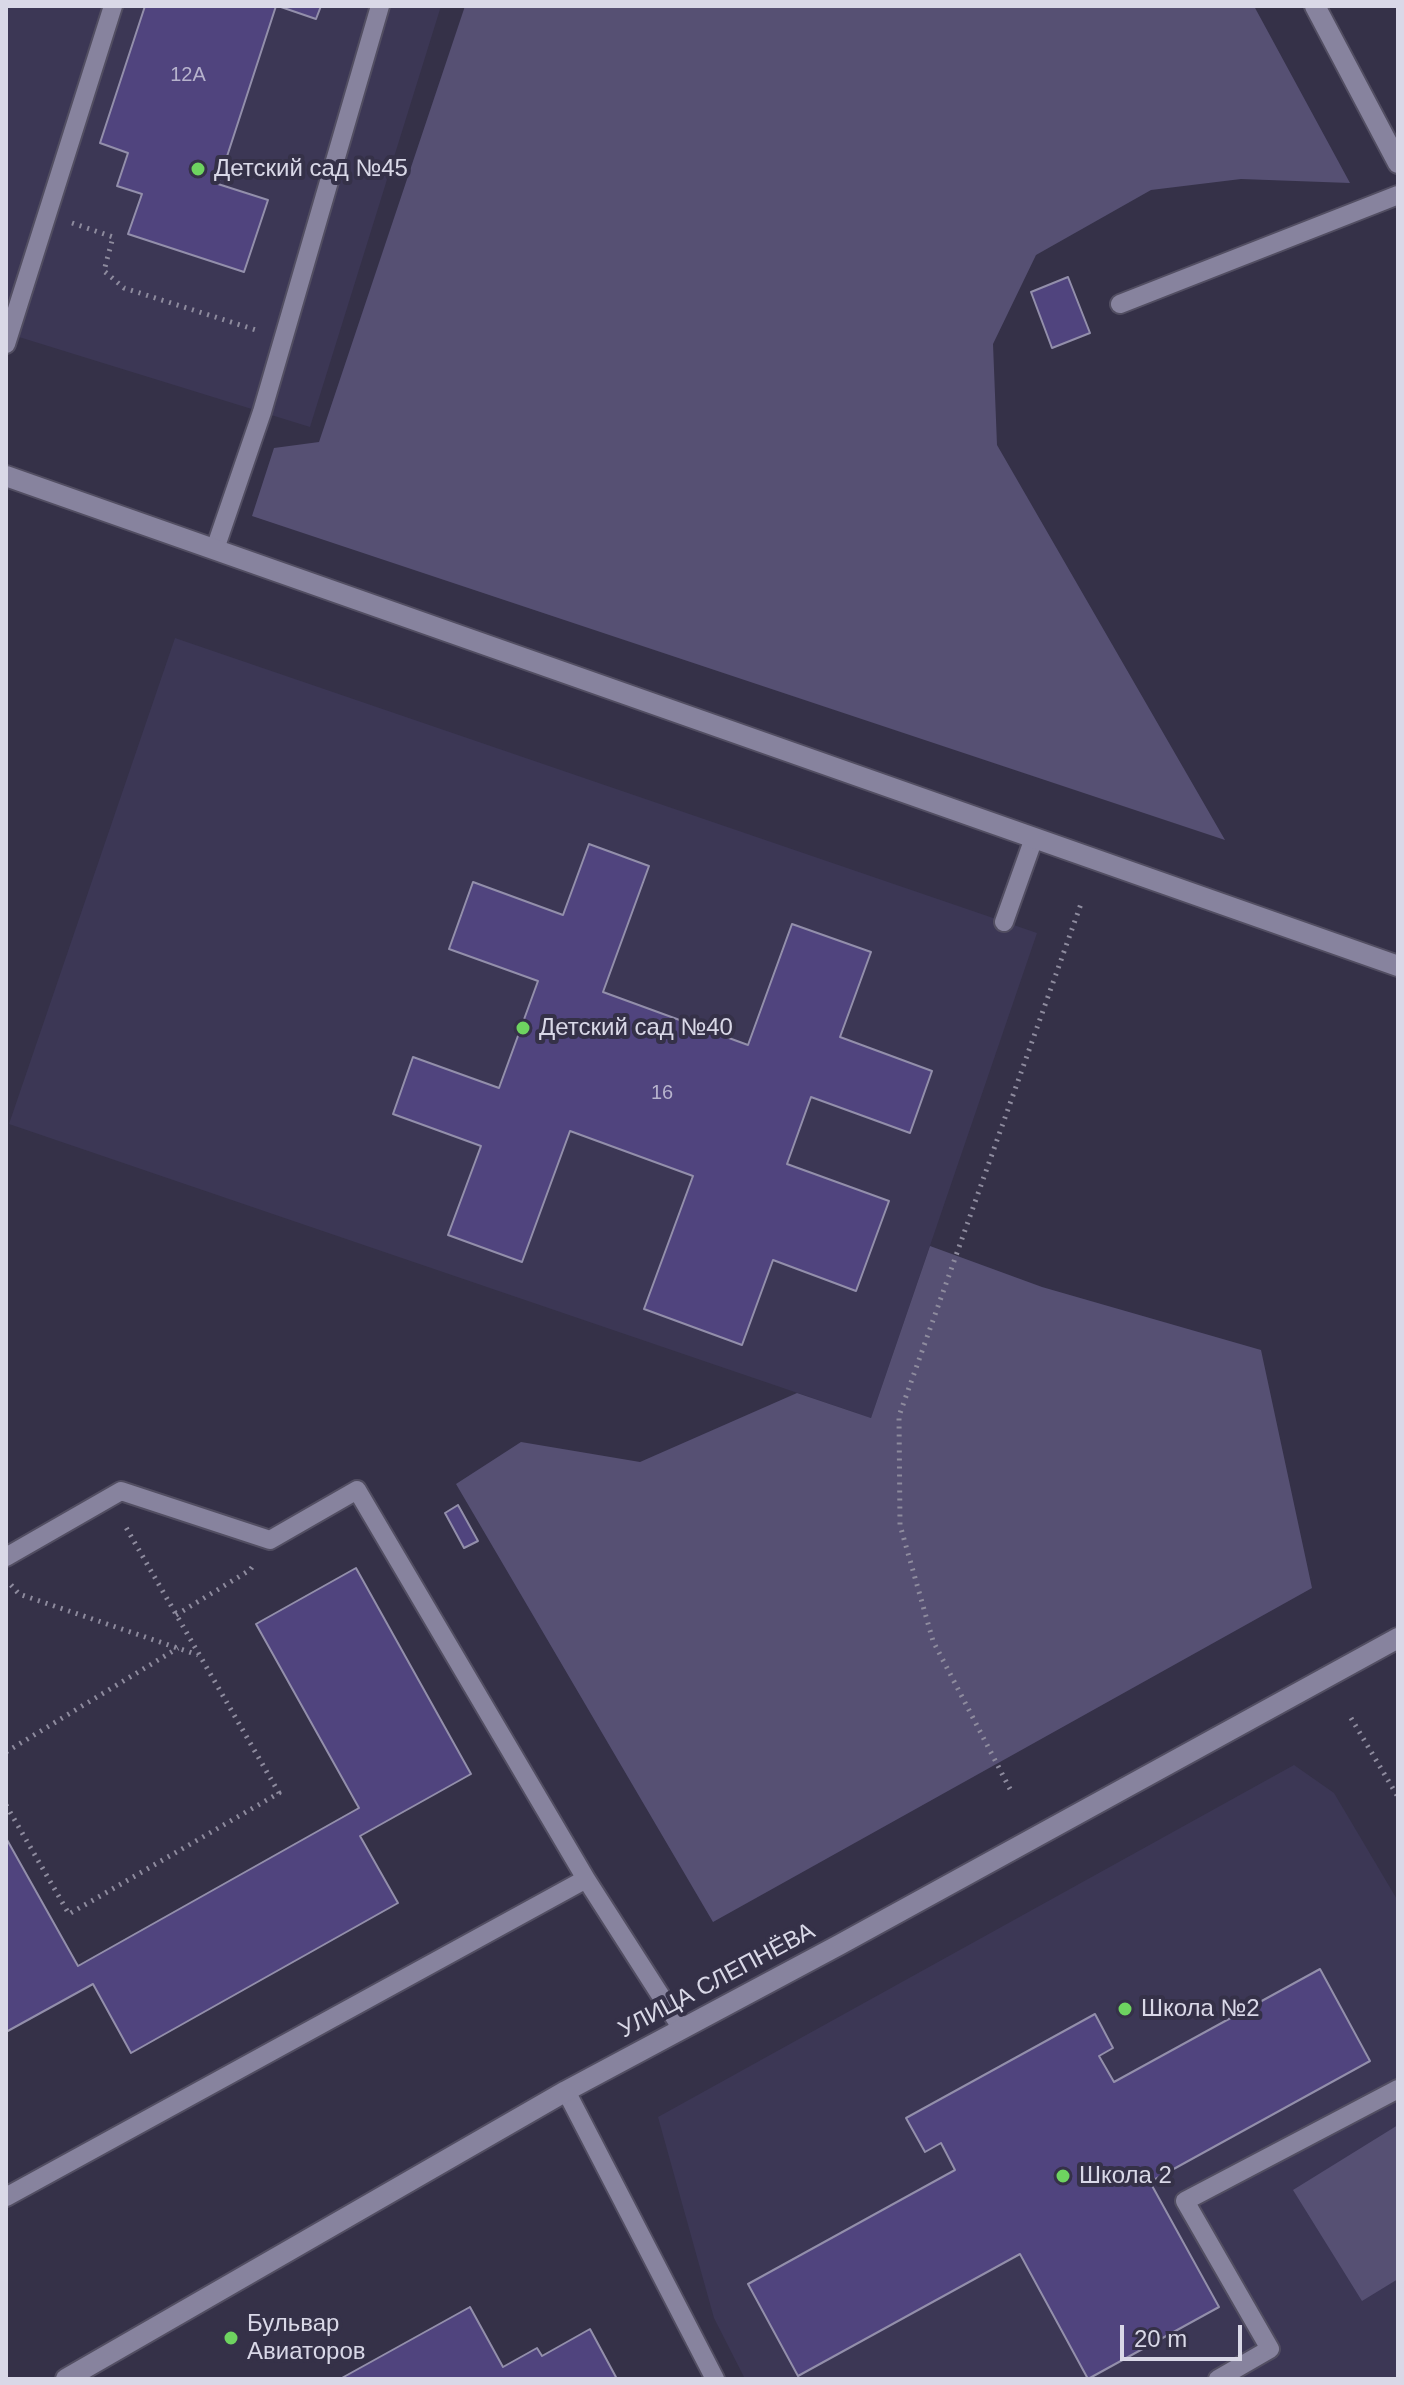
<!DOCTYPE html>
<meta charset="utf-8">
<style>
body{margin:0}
#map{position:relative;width:1404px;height:2385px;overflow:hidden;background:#353148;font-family:Arial,sans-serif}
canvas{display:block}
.frame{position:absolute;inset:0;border:8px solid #d9d8e7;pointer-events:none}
.scale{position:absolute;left:1120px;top:2325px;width:122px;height:36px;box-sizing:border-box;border:4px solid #d9d8e7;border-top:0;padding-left:10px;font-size:24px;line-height:28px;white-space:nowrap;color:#d9d8e7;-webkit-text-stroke:6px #353148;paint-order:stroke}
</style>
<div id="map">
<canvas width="1404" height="2385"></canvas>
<div class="frame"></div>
<div class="scale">20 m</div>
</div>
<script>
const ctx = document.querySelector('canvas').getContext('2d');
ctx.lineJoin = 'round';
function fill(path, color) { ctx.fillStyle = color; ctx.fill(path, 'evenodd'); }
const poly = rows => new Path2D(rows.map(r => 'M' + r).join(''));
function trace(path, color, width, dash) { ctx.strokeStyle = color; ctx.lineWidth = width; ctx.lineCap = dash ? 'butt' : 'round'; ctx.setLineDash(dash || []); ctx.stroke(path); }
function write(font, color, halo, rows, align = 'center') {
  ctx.font = font + ' Arial,sans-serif'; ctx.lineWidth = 8; ctx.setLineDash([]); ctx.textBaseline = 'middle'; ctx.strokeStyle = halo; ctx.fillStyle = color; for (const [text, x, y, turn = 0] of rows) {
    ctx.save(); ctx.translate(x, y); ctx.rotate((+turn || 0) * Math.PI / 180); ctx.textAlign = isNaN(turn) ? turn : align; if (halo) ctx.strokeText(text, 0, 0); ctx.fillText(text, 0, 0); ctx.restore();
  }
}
fill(poly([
 [6,6,441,6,310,427,6,333],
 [175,638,1037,933,871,1418,9,1124],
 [1294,1765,1334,1793,1398,1901,1398,2379,745,2379,714,2318,658,2117]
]), '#3c3755');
fill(poly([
 [465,6,1254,6,1350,183,1241,179,1151,190,1036,255,993,344,997,445,1225,840,252,516,274,448,319,442],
 [930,1246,1042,1287,1261,1350,1312,1588,713,1922,456,1484,521,1442,640,1462,797,1393,871,1418],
 [1398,2125,1398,2279,1362,2301,1293,2190]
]), '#565073');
const building = poly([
 [145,6,276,6,218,184,268,200,244,272,128,234,142,194,117,186,128,153,100,143,145,6],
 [278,6,321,6,316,19,278,6],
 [1068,277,1090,333,1052,348,1031,292,1068,277],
 [589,844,649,866,603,992,748,1045,792,924,871,952,840,1037,932,1071,910,1133,811,1097,787,1164,889,1201,856,1291,773,1260,742,1345,644,1309,693,1176,570,1131,522,1262,448,1235,481,1146,393,1114,413,1057,499,1088,538,981,449,949,473,882,563,915,589,844],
 [458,1505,478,1541,464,1548,445,1513,458,1505],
 [356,1568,471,1774,360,1836,398,1903,131,2053,93,1984,6,2032,6,1838,78,1966,359,1808,256,1624,356,1568],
 [1320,1969,1370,2061,1150,2182,1219,2307,1088,2379,1020,2254,798,2376,748,2284,955,2170,941,2143,925,2152,906,2118,1095,2014,1113,2048,1099,2056,1114,2082,1320,1969],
 [470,2307,503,2367,537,2348,542,2356,590,2329,617,2379,340,2379,470,2307]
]);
fill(building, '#50447e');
trace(building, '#938fab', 2);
const service = poly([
 [1120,304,1398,195],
 [6,344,113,6],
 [215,549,262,412,380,6],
 [1004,922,1034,838],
 [6,1557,121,1491,270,1540,357,1490,586,1879],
 [566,2091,715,2379],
 [6,2197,586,1879,682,2029],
 [1218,2379,1270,2349,1185,2201,1398,2089]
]);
const minor = poly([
 [1315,6,1398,163],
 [66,2379,566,2091,839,1945,1398,1638]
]);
const tertiary = poly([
 [6,476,1398,966]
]);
trace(service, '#524e62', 22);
trace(minor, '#524e62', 24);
trace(tertiary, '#524e62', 24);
trace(poly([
 [72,223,113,237,104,271,124,288,256,330],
 [11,1585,19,1594,198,1655],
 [176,1615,250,1570,255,1563],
 [1351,1718,1398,1797],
 [6,1752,178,1648],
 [1010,1789,933,1641,900,1525,899,1416,1082,901],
 [6,1805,69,1914,279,1793,124,1524]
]), '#8e8b9e', 5, [2, 6]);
trace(service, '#87839e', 18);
trace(minor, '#87839e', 20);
trace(tertiary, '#87839e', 20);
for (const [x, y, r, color] of [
 [198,169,8,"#6ed360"],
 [523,1028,8,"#6ed360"],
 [1125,2009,8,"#6ed360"],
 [1063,2176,8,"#6ed360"],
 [231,2338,8,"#6ed360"]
]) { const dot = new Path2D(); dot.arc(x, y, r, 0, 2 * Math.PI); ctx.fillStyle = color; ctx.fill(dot); trace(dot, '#353148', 3); }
write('20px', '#b7b3cd', null, [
 ["12А",188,75],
 ["16",662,1093]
]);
write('24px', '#d9d8e7', '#353148', [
 ["Детский сад №45",214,169],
 ["Детский сад №40",539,1028],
 ["Школа №2",1141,2009],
 ["Школа 2",1079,2176],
 ["Бульвар",247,2324],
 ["Авиаторов",247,2352]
], 'left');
write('24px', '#d9d8e7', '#353148', [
 ["УЛИЦА СЛЕПНЁВА",717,1981,-28]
]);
</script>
